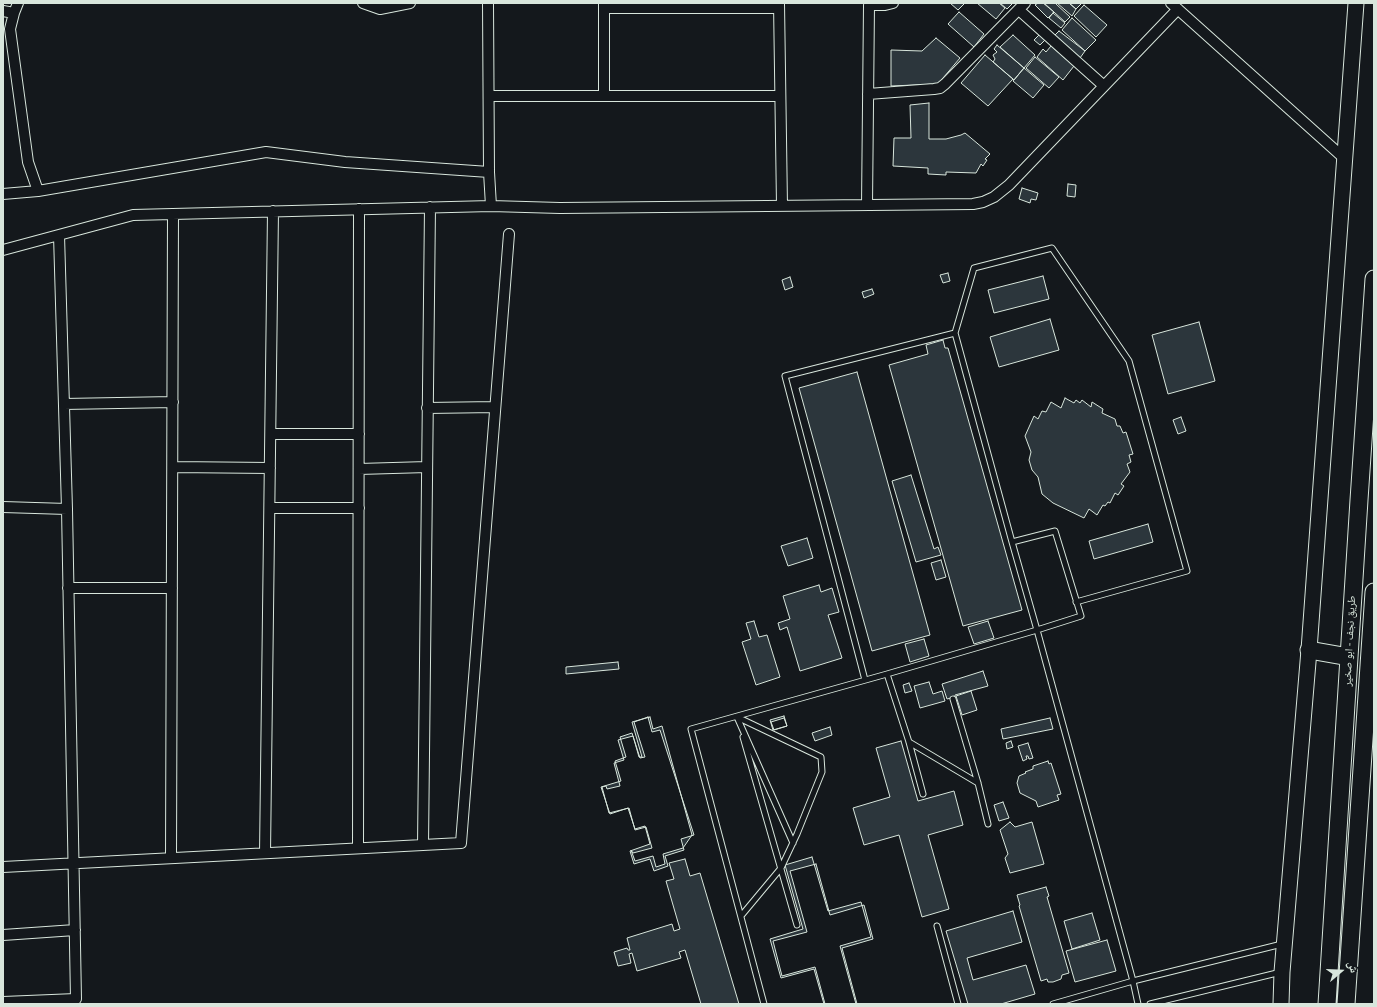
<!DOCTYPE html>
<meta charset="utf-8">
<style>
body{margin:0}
#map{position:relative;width:1377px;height:1007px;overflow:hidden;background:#14181c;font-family:"Source Serif 4","Noto Naskh Arabic",serif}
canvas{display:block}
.frame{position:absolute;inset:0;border:4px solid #d8e6dc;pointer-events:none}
.north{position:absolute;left:1321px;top:951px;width:40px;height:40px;-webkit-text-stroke:3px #14181c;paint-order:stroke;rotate:71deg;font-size:11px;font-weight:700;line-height:16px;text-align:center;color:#d8e6dc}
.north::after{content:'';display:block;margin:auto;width:14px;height:18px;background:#d8e6dc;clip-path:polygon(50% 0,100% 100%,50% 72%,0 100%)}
</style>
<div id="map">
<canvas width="1377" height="1007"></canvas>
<div class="frame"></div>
<div class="north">ش</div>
</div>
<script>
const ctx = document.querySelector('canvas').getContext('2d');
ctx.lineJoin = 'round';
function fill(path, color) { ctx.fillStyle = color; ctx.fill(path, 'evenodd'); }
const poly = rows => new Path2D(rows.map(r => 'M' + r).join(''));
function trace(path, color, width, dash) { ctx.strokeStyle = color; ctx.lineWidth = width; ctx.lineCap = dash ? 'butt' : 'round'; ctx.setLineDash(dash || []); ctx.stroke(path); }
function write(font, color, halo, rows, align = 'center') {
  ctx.font = font + ' "Source Serif 4","Noto Naskh Arabic",serif'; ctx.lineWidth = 3; ctx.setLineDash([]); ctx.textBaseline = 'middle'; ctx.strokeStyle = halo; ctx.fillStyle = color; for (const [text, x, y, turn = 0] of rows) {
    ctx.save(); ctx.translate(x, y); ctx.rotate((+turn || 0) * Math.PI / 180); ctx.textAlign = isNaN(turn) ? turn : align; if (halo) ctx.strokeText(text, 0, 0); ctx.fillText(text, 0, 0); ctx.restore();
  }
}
const building = poly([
 [950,3,965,3,958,10,950,3],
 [977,3,999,3,1005,8,996,19,977,3],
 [1000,3,1013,3,1007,9,1000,3],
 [1038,3,1043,3,1054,12,1048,18,1035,5,1038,3],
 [1044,3,1055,3,1070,17,1065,22,1044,3],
 [1057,3,1069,3,1076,9,1072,16,1057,3],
 [1069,3,1082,3,1076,9,1069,3],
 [1084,5,1107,25,1096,37,1074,16,1084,5],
 [959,12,984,34,974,47,948,24,959,12],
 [1053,13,1065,23,1061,28,1049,18,1053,13],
 [1072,18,1096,40,1085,51,1062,30,1072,18],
 [1059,31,1085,51,1080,58,1054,36,1059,31],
 [1013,35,1035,55,1024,68,1000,47,1013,35],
 [1039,35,1045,40,1040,45,1034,40,1039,35],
 [936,38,960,58,938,84,891,86,891,50,922,51,936,38],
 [997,45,1024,68,1014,80,993,62,995,59,993,55,997,52,994,49,997,45],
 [1051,46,1074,66,1063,80,1037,57,1043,49,1046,52,1051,46],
 [985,55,1013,79,988,106,961,83,985,55],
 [1035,57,1059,77,1049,88,1026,68,1035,57],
 [1024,68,1044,85,1033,98,1013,81,1024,68],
 [929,103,929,139,946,139,961,135,965,133,990,154,985,159,987,160,983,166,981,164,976,173,946,172,946,175,928,174,928,168,893,166,894,138,911,138,910,105,929,103],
 [1068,184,1076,185,1075,197,1067,196,1068,184],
 [1022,188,1038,193,1036,200,1031,199,1030,203,1019,199,1022,188],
 [948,273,950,281,943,283,940,275,948,273],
 [1043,276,1049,299,994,313,988,290,1043,276],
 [790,277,793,287,785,290,782,280,790,277],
 [872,289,874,294,864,298,862,292,872,289],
 [1050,319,1059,350,999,367,990,337,1050,319],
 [1199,322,1215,381,1168,394,1152,335,1199,322],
 [943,340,945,348,948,348,1022,610,963,626,889,365,928,354,926,345,943,340],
 [857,372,930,635,872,651,799,388,857,372],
 [1065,398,1074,403,1076,400,1080,403,1082,400,1091,407,1092,402,1103,409,1102,413,1115,419,1117,426,1120,426,1123,433,1126,432,1133,454,1129,455,1131,462,1127,464,1130,472,1121,484,1124,486,1118,495,1115,493,1110,503,1108,502,1105,506,1103,505,1097,515,1089,509,1084,518,1053,503,1042,494,1038,477,1032,470,1029,460,1031,452,1025,436,1034,416,1038,419,1042,411,1046,412,1051,402,1061,408,1065,398],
 [1181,417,1186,431,1178,434,1173,420,1181,417],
 [911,475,934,549,938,547,941,555,916,562,892,481,911,475],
 [1148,524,1153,542,1094,559,1089,541,1148,524],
 [807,538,813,558,788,566,781,546,807,538],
 [941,560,946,577,936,580,931,563,941,560],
 [819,585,821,592,832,588,839,612,828,615,842,658,800,671,787,627,780,630,778,623,790,619,783,596,819,585],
 [754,621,759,637,767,635,780,677,756,685,742,642,751,639,746,623,754,621],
 [988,621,994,638,974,644,968,627,988,621],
 [924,639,929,656,910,662,905,644,924,639],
 [618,662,619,669,566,674,566,667,618,662],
 [983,671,988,686,955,695,955,697,947,699,942,684,983,671],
 [929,682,933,694,942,691,945,701,920,708,914,686,929,682],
 [909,683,912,691,905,693,903,685,909,683],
 [971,691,977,710,962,715,956,696,971,691],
 [784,716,787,726,773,730,770,720,784,716],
 [648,717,652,732,660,730,694,835,681,839,684,850,665,856,668,866,654,871,650,859,634,864,630,851,650,844,645,826,635,829,628,808,610,814,601,787,621,781,615,761,626,757,620,737,632,733,640,758,645,757,634,722,648,717],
 [650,717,653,729,662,726,692,835,683,848,663,854,665,864,656,867,653,856,635,861,631,850,633,853,652,848,646,827,635,830,629,808,609,813,602,787,606,786,607,789,620,786,614,763,624,760,618,740,633,736,639,757,642,757,632,722,650,717],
 [784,718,787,726,774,730,771,722,784,718],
 [1050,718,1053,729,1003,739,1001,729,1050,718],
 [830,727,832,735,815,741,812,733,830,727],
 [901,741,918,801,954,791,963,825,928,835,949,909,922,917,899,835,864,845,853,808,890,797,876,748,901,741],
 [1011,741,1013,747,1007,749,1006,743,1011,741],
 [1028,743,1033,758,1029,759,1028,756,1026,756,1027,759,1023,761,1018,746,1028,743],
 [1048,761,1049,764,1051,763,1061,794,1057,795,1059,800,1038,807,1036,801,1020,793,1017,783,1019,776,1026,773,1025,772,1033,769,1033,766,1048,761],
 [1003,802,1009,818,999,821,994,805,1003,802],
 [1010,822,1015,827,1032,822,1044,864,1010,873,1005,858,1008,854,1000,830,1010,822],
 [812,857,828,911,861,902,871,937,840,946,856,1004,824,1004,814,969,781,978,770,939,803,929,785,865,812,857],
 [685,859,690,876,700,873,739,1004,701,1004,685,950,679,952,681,958,637,971,632,953,629,954,631,963,618,966,614,952,627,948,628,950,630,950,627,938,672,924,674,931,680,929,666,881,674,879,669,863,685,859],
 [816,864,830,915,864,905,873,939,842,948,857,1004,825,1004,815,967,782,976,773,941,807,932,790,871,816,864],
 [1046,887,1049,896,1047,897,1069,973,1062,975,1061,979,1053,982,1048,982,1047,979,1041,981,1019,906,1020,905,1017,895,1046,887],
 [1013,911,1022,942,967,958,973,980,1026,965,1035,994,1001,1004,968,1004,946,931,1013,911],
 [1092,913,1100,940,1072,949,1064,921,1092,913],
 [1107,940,1116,971,1075,982,1066,951,1107,940]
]);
fill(building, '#2c363c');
trace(building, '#d8e6dc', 1);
const service = poly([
 [955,333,974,268,1052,248,1129,361,1187,571,1076,602],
 [887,674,909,742,923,794],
 [865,680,785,376,955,333,1012,542,1037,630,1081,616,1055,531,1012,542],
 [953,699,978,783,988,824],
 [743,737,797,925],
 [909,742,978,783],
 [741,916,781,868,797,834,822,772,821,757,737,717,793,843],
 [937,926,958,1004],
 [764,1004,691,729,887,674,1037,630,1133,981,1138,1004],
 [1053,1004,1133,981,1282,944],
 [1150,1004,1281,972]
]);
const minor = poly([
 [18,3,14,13,10,29,28,162,38,191],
 [363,3,380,9,410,3],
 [488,3,489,172,491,206],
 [779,3,782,206],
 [1171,3,1345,159],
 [604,8,779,8],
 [1019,10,1104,86],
 [3,11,14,13],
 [868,94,934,89,940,88,945,84,1025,3],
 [489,96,780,96],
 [604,96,604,3],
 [3,194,38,191,266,152,345,162,489,172],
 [867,205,869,5,885,5,893,3],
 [3,250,133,215,491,206,560,208,973,204,983,202,994,197,1009,185,1178,9],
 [64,404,173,402],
 [427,408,495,407],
 [271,434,359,434],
 [173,467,270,468],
 [359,469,427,467],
 [3,507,67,509],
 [270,508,359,508],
 [68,588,172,588],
 [423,845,430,207],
 [358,848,359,209],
 [265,853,273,211],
 [171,858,173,214],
 [3,867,461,843,509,234],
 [3,935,75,930],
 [3,1002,76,999,67,509,59,235]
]);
const secondary = poly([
 [1281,1004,1282,972,1309,650,1356,3]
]);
const trunk = poly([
 [1309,650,1349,657],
 [1327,1004,1359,500,1374,279],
 [1346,1004,1374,592]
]);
trace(service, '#d8e6dc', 7);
trace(minor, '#d8e6dc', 12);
trace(secondary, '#d8e6dc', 17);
trace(trunk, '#d8e6dc', 19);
trace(service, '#14181c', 5);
trace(minor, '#14181c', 10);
trace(secondary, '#14181c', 15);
trace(trunk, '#14181c', 17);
write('11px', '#d8e6dc', '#14181c', [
 ["طريق نجف - ابو صخير",1350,641,-87]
]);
</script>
